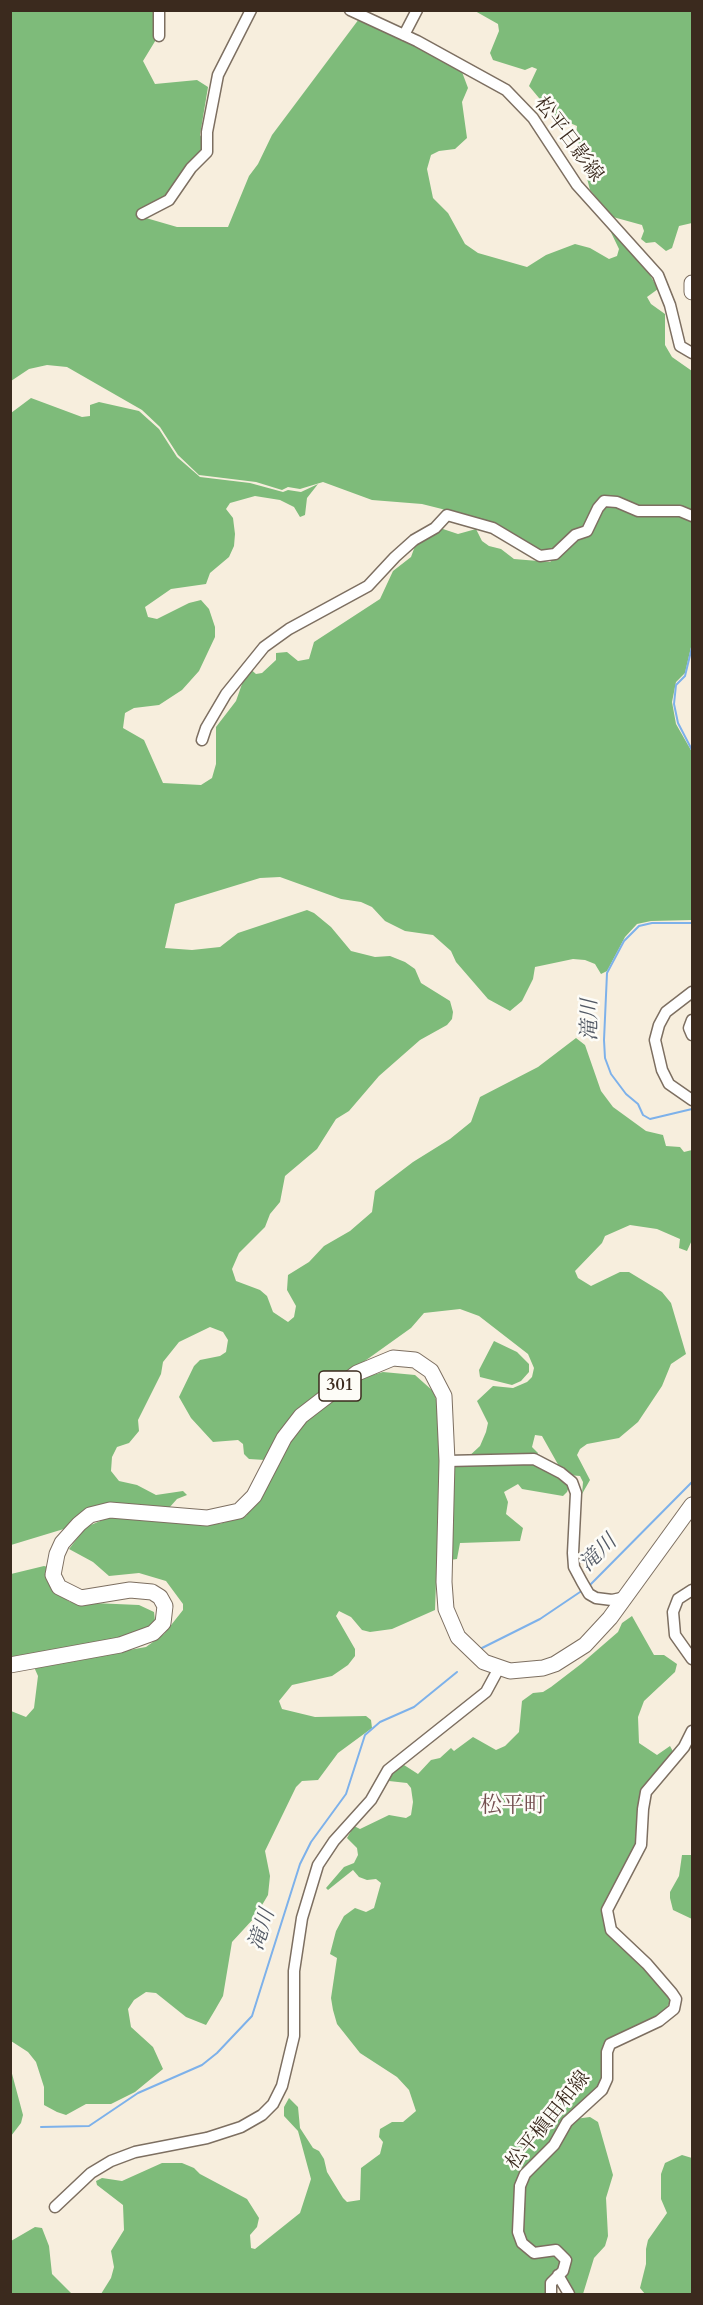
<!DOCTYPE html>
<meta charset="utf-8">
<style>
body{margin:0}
#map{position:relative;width:703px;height:2305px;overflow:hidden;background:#f7eedd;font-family:Cardo,serif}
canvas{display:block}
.frame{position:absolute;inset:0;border:12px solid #3b2a1e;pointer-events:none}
</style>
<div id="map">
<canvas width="703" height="2305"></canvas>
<div class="frame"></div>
</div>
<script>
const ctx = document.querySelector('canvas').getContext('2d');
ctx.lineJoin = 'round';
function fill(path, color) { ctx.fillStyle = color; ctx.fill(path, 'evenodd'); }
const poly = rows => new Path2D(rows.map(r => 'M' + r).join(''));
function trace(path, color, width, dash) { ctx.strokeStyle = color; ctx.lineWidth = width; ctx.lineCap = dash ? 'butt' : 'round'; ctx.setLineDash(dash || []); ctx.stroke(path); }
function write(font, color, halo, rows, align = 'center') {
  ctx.font = font + ' Cardo,"Noto Serif JP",serif'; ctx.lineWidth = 5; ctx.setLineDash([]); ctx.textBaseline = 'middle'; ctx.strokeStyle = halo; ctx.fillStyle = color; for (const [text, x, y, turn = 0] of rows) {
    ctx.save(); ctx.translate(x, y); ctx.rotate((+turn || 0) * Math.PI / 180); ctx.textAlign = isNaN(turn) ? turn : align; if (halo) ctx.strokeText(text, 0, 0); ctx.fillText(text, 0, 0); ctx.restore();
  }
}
fill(poly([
 [11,11,155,11,157,38,143,61,155,84,197,80,208,87,200,135,206,145,176,190,142,213,146,218,177,227,228,227,249,176,258,164,272,135,359,19,419,47,462,72,468,88,462,102,467,138,455,149,439,151,431,155,427,169,433,198,448,213,465,244,478,253,527,267,546,255,575,244,590,248,609,259,617,256,619,249,607,224,646,268,658,289,647,297,651,304,665,314,665,345,672,357,692,371,692,513,648,509,609,498,588,525,559,548,544,554,442,509,422,504,372,500,323,482,300,489,288,487,282,490,256,482,199,475,178,455,160,427,142,410,67,367,47,365,29,369,11,381],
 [475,11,692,11,692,223,679,226,672,248,666,251,655,242,646,243,641,239,644,231,642,225,613,217,590,190,576,136,577,126,554,116,529,86,537,69,532,67,525,70,493,60,490,53,499,31,498,24],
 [31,398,82,417,90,416,90,405,99,402,139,411,159,429,177,457,200,477,250,483,283,492,288,490,301,492,318,484,307,498,305,515,300,517,294,507,280,500,255,496,230,503,226,509,233,518,235,534,234,546,229,557,210,573,206,584,171,589,145,607,148,617,157,619,189,603,201,600,209,609,215,627,215,637,199,671,182,690,159,705,134,708,125,713,123,728,144,740,163,783,201,785,212,778,216,764,216,727,236,701,248,667,256,674,262,673,276,660,276,653,287,652,298,661,309,659,314,642,380,599,393,571,411,557,415,546,440,528,458,534,476,529,482,541,489,546,501,549,514,559,550,562,558,556,603,504,677,512,692,519,692,643,685,673,676,682,672,702,676,724,692,752,692,920,651,921,637,924,625,937,607,971,601,974,595,964,585,960,573,959,535,967,533,979,522,1001,510,1011,488,999,456,962,451,951,433,935,405,931,385,921,372,907,361,902,341,899,280,877,260,878,175,904,165,948,192,950,220,947,238,933,307,910,314,913,331,927,351,951,375,957,390,956,405,962,415,969,421,983,450,1001,453,1012,452,1019,447,1025,420,1040,379,1076,349,1111,336,1119,317,1149,285,1176,280,1202,270,1214,265,1227,239,1253,232,1269,236,1281,260,1290,267,1296,273,1312,288,1322,294,1317,296,1306,287,1290,288,1275,309,1262,324,1246,350,1231,372,1212,375,1191,413,1162,450,1139,471,1122,480,1097,538,1067,576,1038,585,1045,601,1091,613,1107,646,1131,663,1135,666,1146,680,1147,684,1152,692,1150,692,1240,687,1251,679,1248,680,1239,657,1229,630,1225,605,1236,602,1243,575,1271,578,1278,591,1286,620,1272,629,1272,662,1292,671,1303,686,1354,671,1364,662,1386,638,1422,619,1438,587,1444,580,1449,577,1455,590,1480,582,1494,583,1482,580,1476,568,1475,560,1468,542,1436,535,1435,532,1447,538,1453,535,1457,466,1459,480,1446,486,1432,488,1423,477,1401,493,1386,513,1388,527,1382,532,1377,534,1368,528,1354,479,1316,460,1309,424,1313,411,1328,327,1388,265,1460,249,1459,244,1454,243,1444,238,1440,213,1442,191,1418,179,1397,194,1366,200,1360,220,1356,226,1352,228,1340,223,1332,210,1327,179,1342,163,1362,161,1374,138,1420,139,1431,129,1443,117,1447,112,1457,111,1471,119,1481,137,1485,156,1495,183,1491,187,1495,177,1499,169,1508,94,1507,77,1516,67,1528,11,1545,11,413],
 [494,1341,517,1352,529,1364,529,1372,521,1381,512,1385,480,1377,479,1370],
 [383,1372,415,1375,433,1391,437,1402,441,1442,435,1610,392,1629,370,1632,362,1630,351,1617,339,1611,336,1616,355,1649,355,1656,348,1665,332,1676,292,1685,279,1701,282,1709,315,1717,366,1716,371,1720,372,1728,338,1753,318,1780,302,1781,296,1787,265,1851,270,1876,268,1895,255,1917,232,1942,223,1996,215,2010,206,2025,186,2017,156,1993,146,1992,134,2000,128,2009,131,2027,153,2047,163,2069,135,2092,111,2104,86,2104,66,2115,57,2112,44,2105,44,2087,36,2062,28,2052,11,2041,11,1711,26,1717,34,1708,38,1676,34,1667,146,1647,164,1634,183,1610,183,1604,166,1581,139,1573,109,1576,93,1562,69,1549,86,1527,112,1516,219,1524,246,1516,296,1428,359,1379],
 [533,1461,558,1474,569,1487,567,1492,563,1496,522,1489,518,1484,504,1492,508,1502,506,1514,523,1528,520,1541,460,1543,457,1559,450,1560,453,1463],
 [44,1566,48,1567,56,1592,70,1602,139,1605,154,1612,155,1621,145,1633,11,1660,11,1574],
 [632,1616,654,1655,664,1655,677,1664,675,1672,644,1701,638,1717,639,1743,657,1755,670,1746,675,1755,656,1773,640,1838,603,1914,670,1995,669,2004,659,2018,615,2036,604,2081,524,2173,519,2244,554,2251,562,2258,549,2294,101,2294,111,2278,114,2267,111,2251,124,2230,123,2205,97,2185,96,2181,102,2178,122,2181,162,2163,182,2163,194,2168,200,2174,247,2199,259,2218,257,2227,250,2235,251,2248,255,2249,300,2213,311,2179,298,2131,284,2116,284,2107,289,2098,298,2107,300,2128,313,2148,319,2151,324,2159,327,2172,343,2198,347,2202,360,2200,361,2168,380,2154,383,2142,379,2137,380,2129,392,2122,403,2122,416,2111,409,2090,397,2077,360,2053,337,2024,333,2010,331,1998,337,1958,330,1954,336,1931,344,1916,355,1908,366,1912,374,1908,381,1883,376,1879,367,1880,359,1877,353,1870,328,1890,326,1888,344,1867,354,1863,358,1855,357,1848,347,1838,354,1826,360,1829,389,1815,406,1818,411,1815,413,1802,411,1788,407,1783,389,1781,393,1771,404,1765,418,1774,431,1760,440,1758,451,1748,454,1751,473,1737,496,1750,505,1746,519,1732,522,1701,533,1693,543,1692,551,1687,581,1664,618,1632,622,1623],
 [682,1855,692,1855,692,1919,673,1910,670,1898,670,1892,679,1876],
 [11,2070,23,2115,21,2123,11,2136],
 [590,2117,598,2122,613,2175,606,2198,608,2236,605,2246,594,2258,583,2294,570,2294,565,2281,567,2258,536,2251,522,2239,521,2187,575,2119],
 [682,2155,692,2158,692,2294,645,2294,640,2288,646,2264,646,2249,648,2240,667,2213,661,2199,661,2174,665,2163],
 [35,2227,42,2228,49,2246,52,2274,72,2294,11,2294,11,2241]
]), '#7ebb7a');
trace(poly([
 [692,647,685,676,676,685,674,704,678,723,692,750],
 [692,923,652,923,639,926,624,941,607,973,604,1040,605,1058,611,1074,626,1094,638,1104,643,1115,650,1119,692,1109],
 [588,1587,692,1482],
 [482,1648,540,1619,583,1590],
 [41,2127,89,2126,138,2093,202,2065,217,2053,252,2016,300,1864,311,1842,346,1794,365,1735,380,1722,414,1707,457,1672]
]), '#7db1ea', 2);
const minor = poly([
 [350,10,417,41,506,90,533,118,577,185,658,275,670,305,680,346,692,353],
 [404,35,417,10],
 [159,36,159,10],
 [142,214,169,200,191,168,207,152,207,132,218,75,251,10],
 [202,740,206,728,226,694,264,647,289,629,368,586,395,557,414,540,435,528,447,515,493,528,540,556,555,554,575,535,587,531,598,508,604,501,617,502,638,511,680,511,692,516],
 [692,992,666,1012,659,1025,655,1040,662,1070,669,1084,692,1100],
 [692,1020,689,1028,692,1035],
 [447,1461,534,1459,561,1473,572,1482,576,1493,573,1553,574,1567,582,1582,589,1594,596,1598,612,1600,626,1597],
 [692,1590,678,1599,673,1612,675,1635,692,1659],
 [55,2207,91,2173,111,2161,135,2152,207,2138,241,2127,262,2115,273,2104,282,2086,294,2036,294,1971,302,1918,318,1865,334,1841,371,1800,388,1770,486,1692,499,1668],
 [558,2275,569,2294],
 [551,2294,551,2283,563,2271,566,2260,556,2250,534,2253,522,2243,518,2232,520,2186,525,2174,554,2145,567,2122,602,2090,607,2079,607,2052,610,2044,659,2021,674,2009,676,1999,672,1993,647,1964,611,1930,607,1910,641,1845,643,1809,646,1792,684,1747,692,1731]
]);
const highway = poly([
 [692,283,692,292],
 [10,1665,120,1645,153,1633,163,1623,165,1606,160,1597,152,1592,130,1590,81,1598,59,1587,53,1575,57,1554,62,1543,79,1524,90,1515,110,1510,207,1518,239,1511,254,1496,284,1438,301,1416,357,1373,393,1358,415,1360,431,1371,444,1396,447,1461,444,1582,446,1609,458,1637,484,1662,510,1671,543,1668,555,1664,585,1645,610,1618,692,1505]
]);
trace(minor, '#7d6f61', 13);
trace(highway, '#7d6f61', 17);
trace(minor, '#fff', 10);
trace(highway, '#fff', 15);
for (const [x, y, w] of [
 [340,1386,42]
]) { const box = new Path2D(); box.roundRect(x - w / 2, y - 15, w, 30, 4.5); ctx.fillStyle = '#fdfcf7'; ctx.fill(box); trace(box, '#3b2a1e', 1.5); }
write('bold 18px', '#3b2a1e', null, [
 ["301",340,1386]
]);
write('20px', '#3b2a1e', '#fdfcf7', [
 ["松平日影線",568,140,53],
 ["松平槇田和線",549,2121,-51]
]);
write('italic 21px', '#525965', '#fdfcf7', [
 ["滝川",591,1020,-90],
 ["滝川",599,1554,-45],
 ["滝川",263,1930,-72]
]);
write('22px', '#745050', '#fdfcf7', [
 ["松平町",513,1807]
]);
</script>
